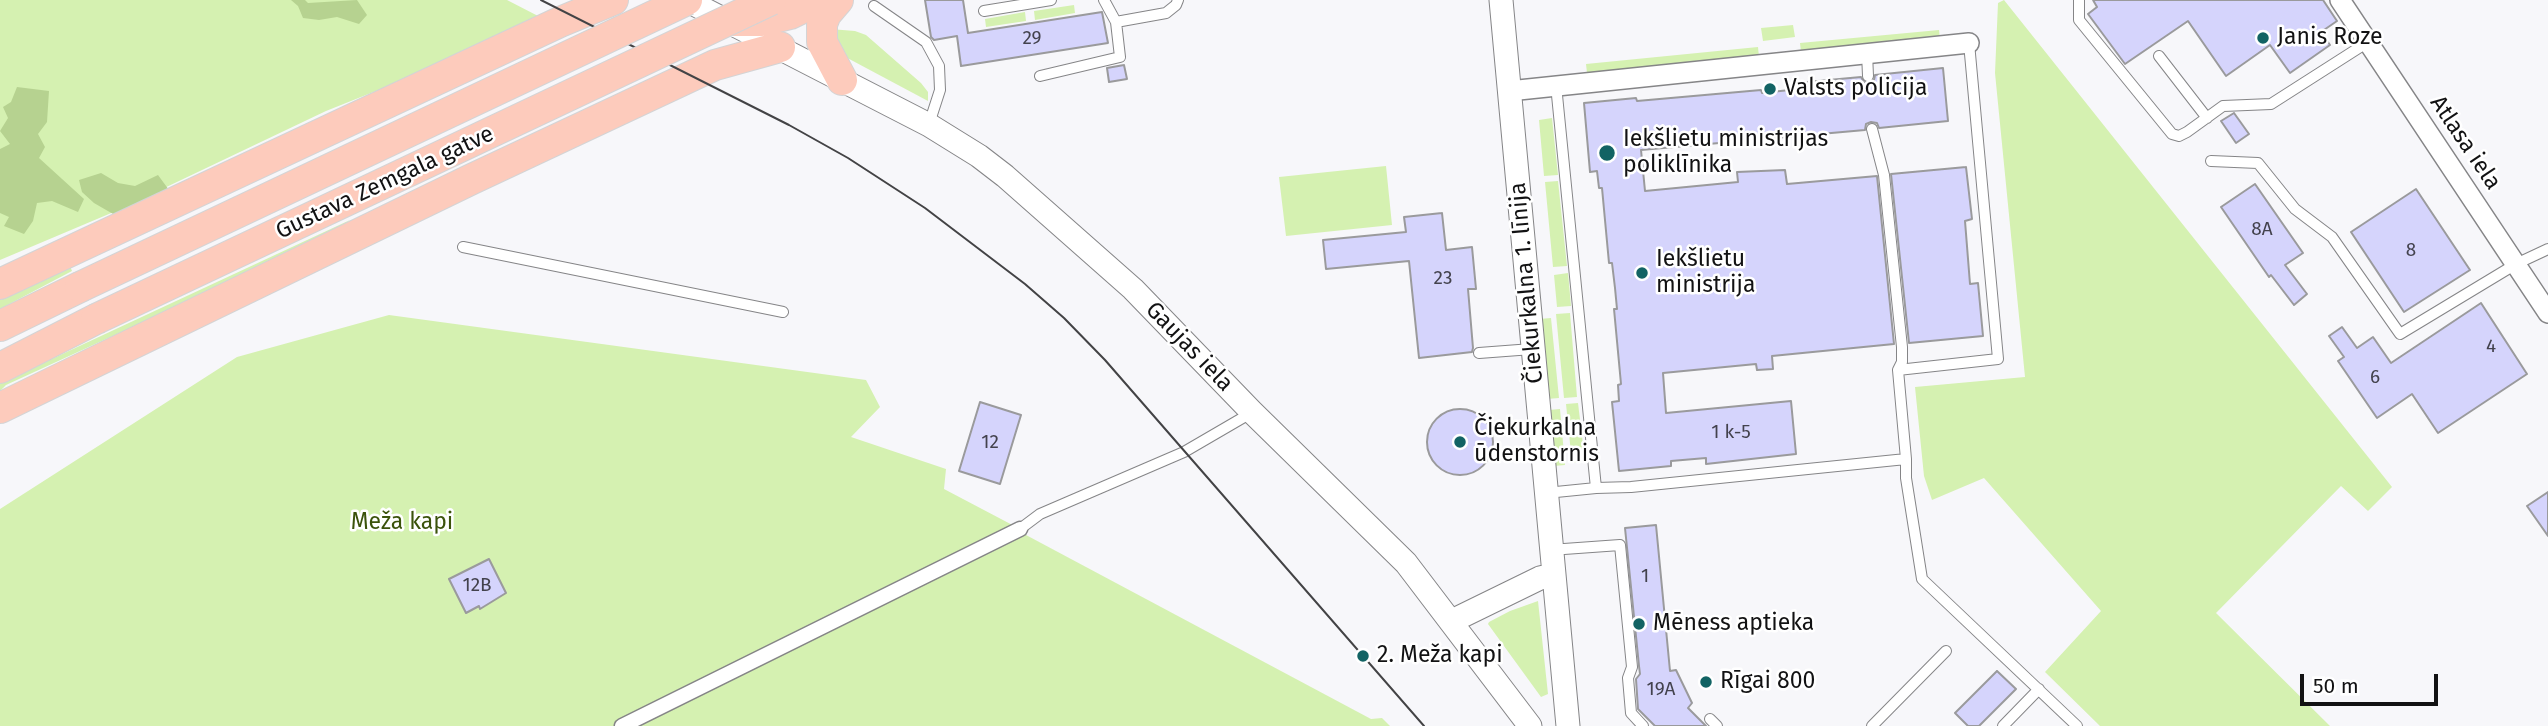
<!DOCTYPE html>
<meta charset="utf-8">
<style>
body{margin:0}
#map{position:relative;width:2548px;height:726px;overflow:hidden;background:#f7f7fa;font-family:"Fira Sans",sans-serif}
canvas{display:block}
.scale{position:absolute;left:2300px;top:674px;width:138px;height:32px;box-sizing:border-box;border:4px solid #121213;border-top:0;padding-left:9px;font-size:21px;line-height:24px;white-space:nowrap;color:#121213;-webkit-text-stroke:5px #fff;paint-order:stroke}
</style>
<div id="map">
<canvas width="2548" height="726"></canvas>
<div class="scale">50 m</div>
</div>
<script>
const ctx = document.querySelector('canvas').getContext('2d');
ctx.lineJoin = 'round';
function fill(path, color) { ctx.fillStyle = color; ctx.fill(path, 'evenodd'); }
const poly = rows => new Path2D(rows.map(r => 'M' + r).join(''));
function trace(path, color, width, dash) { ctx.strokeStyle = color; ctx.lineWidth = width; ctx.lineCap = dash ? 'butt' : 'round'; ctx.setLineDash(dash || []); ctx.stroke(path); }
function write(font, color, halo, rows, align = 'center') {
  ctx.font = font + ' "Fira Sans",sans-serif'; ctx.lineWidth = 5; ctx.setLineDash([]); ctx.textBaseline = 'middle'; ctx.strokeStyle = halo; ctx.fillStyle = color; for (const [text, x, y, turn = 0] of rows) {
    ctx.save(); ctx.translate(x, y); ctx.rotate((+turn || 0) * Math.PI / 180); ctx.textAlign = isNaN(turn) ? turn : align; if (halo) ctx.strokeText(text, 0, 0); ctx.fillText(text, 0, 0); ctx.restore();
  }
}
fill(poly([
 [0,0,507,0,540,17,441,65,326,111,116,211,0,260],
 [2004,0,2392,487,2368,511,2341,486,2216,613,2330,726,2100,726,2045,672,2101,611,1984,478,1932,500,1924,476,1915,387,2025,377,1995,73,1998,3],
 [1074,5,1075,13,1035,20,1034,11],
 [1025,12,1026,21,986,27,985,19],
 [1793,25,1795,37,1763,41,1761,28],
 [830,29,855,31,866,35,921,83,928,92,928,101,838,53],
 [1939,30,1940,39,1801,52,1800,43],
 [1758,47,1759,57,1587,73,1586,64],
 [1552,118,1558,175,1544,176,1539,120],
 [1386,166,1392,225,1286,236,1279,177],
 [1558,181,1567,266,1553,267,1545,182],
 [350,220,324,239,6,385,0,391,0,383],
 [70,266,72,271,0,309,0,300],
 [1568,273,1571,306,1557,307,1554,275],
 [1570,313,1577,397,1564,398,1556,314],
 [389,315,866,380,880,407,851,437,946,469,944,489,1020,529,1026,535,1371,719,1382,718,1390,726,0,726,0,509,237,357],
 [1551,318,1559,398,1547,399,1539,319],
 [1578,403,1585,461,1572,463,1566,404],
 [1560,409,1565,465,1554,466,1549,410],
 [1538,601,1548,694,1541,697,1488,624,1489,622,1510,611]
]), '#d5f1b1');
fill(poly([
 [291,0,305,0,308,3,357,0,367,15,359,24,337,17,319,20,303,18,298,6],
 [17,87,49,91,47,122,38,134,45,147,39,158,84,199,78,212,52,201,37,203,33,221,24,234,4,226,9,217,0,213,0,149,10,144,0,131,8,118,3,107,11,102],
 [101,173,118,183,135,186,158,175,169,190,120,218,94,203,82,192,79,180]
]), '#b6d290');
const building = poly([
 [925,0,963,0,968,33,1102,12,1108,43,961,66,957,36,934,40,931,37,925,0],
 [2093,0,2323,0,2337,21,2321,32,2330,45,2290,73,2270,45,2226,76,2188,21,2125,64,2088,14,2097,7,2093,0],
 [1124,65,1127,79,1109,82,1107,68,1124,65],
 [1943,68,1948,121,1879,128,1877,123,1871,122,1866,124,1865,130,1641,150,1645,191,1738,182,1737,172,1785,170,1787,184,1877,176,1894,344,1772,356,1773,369,1757,370,1756,364,1663,373,1666,413,1791,401,1796,454,1706,464,1706,458,1671,461,1671,466,1619,471,1612,402,1619,401,1618,385,1621,384,1614,309,1617,309,1615,288,1612,263,1609,263,1602,188,1599,188,1597,171,1590,172,1584,103,1636,98,1637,101,1761,90,1762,93,1808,88,1807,82,1861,77,1864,82,1869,83,1874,80,1875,75,1943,68],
 [2234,113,2249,134,2236,143,2221,121,2234,113],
 [1966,167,1972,219,1965,221,1970,284,1978,283,1983,336,1909,343,1891,174,1966,167],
 [2255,184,2303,253,2285,265,2307,294,2294,305,2271,275,2269,277,2221,207,2255,184],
 [2416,189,2470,270,2404,312,2351,232,2416,189],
 [1442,213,1446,250,1472,247,1476,289,1468,289,1473,348,1472,352,1419,358,1409,261,1326,269,1323,240,1406,232,1404,217,1442,213],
 [2481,303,2527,374,2438,433,2412,394,2377,418,2338,361,2344,357,2329,336,2342,327,2357,348,2373,337,2391,363,2481,303],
 [980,402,1021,415,1000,484,959,471,980,402],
 '1427 442a33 33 0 1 1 66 0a33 33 0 1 1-66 0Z',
 [2548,492,2548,536,2527,506,2548,492],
 [1656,525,1670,671,1676,670,1692,703,1688,708,1706,726,1655,726,1638,709,1636,679,1640,674,1639,666,1625,528,1656,525],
 [489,559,506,593,480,609,479,606,466,613,449,579,489,559],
 [1997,671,2016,689,1979,726,1968,726,1955,713,1997,671]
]);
fill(building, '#d5d4fc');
trace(building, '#9a9a9c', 2);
const service = poly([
 [1104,0,1116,22,1166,13,1176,5,1178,0],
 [2079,0,2079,20,2172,134,2179,136,2187,132,2223,106,2271,104,2368,42],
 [874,6,926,42,939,66,940,90,929,124],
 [984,11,1051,0],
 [1867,53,1868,76],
 [2159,56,2207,118],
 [1040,76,1120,57,1116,22],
 [1556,85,1596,488],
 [1872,129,1884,175,1902,347,1902,362,1898,370],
 [2211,161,2258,163,2295,209,2332,237,2400,334,2516,264,2548,249],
 [463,247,783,312],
 [1479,353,1532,349],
 [1906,459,1906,478,1922,579,2077,726],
 [1546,493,1596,488,1631,487,1906,459,1898,370,1998,359,1969,43],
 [1020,529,1040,514,1184,452,1251,413],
 [1550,550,1620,545,1632,667,1628,678,1631,713,1643,726],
 [1710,719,1717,726],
 [1872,726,1946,651],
 [2003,726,2039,689]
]);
const pedestrian = poly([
 [622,726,1020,529]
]);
const minor = poly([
 [2340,0,2548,313],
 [1509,91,1969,43]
]);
const tertiary = poly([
 [686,0,929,125,979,156,1005,176,1133,289,1252,412,1406,563,1530,726],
 [1501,0,1568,726],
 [1452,621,1540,578,1553,575]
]);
const primary = poly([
 [838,0,826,14,822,24,822,42,842,80],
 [729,21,762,21,790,14,819,0],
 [0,284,560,22,613,0],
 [0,326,80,287],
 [0,368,96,319],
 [0,408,472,179,715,65,780,47]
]);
trace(service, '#858587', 12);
trace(pedestrian, '#858587', 17);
trace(minor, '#858587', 22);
trace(tertiary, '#858587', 25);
trace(primary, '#d4d4d5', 32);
trace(service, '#fff', 10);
trace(pedestrian, '#fff', 14);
trace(minor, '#fff', 19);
trace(tertiary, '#fff', 23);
trace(primary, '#fdcbbc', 30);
trace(poly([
 [541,0,789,125,848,158,925,208,1025,284,1064,318,1105,360,1424,726]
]), '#434345', 2);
const primaryBridge = poly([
 [80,287,687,0],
 [96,319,771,0]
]);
trace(primaryBridge, '#d4d4d5', 32, []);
trace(primaryBridge, '#fdcbbc', 30);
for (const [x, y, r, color] of [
 [2263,38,7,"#126364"],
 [1770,89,7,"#126364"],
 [1607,153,9,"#126364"],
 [1642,273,7,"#126364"],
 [1460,442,7,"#126364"],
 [1639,624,7,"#126364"],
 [1363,656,7,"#126364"],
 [1706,682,7,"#126364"]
]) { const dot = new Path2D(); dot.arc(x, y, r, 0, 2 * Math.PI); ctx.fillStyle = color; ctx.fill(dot); trace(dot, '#fff', 2.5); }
write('19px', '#43424d', null, [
 ["29",1032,39],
 ["8A",2262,230],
 ["8",2411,251],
 ["23",1443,279],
 ["4",2491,347],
 ["6",2375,378],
 ["1 k-5",1731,433],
 ["12",990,443],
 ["1",1645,577],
 ["12B",477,586],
 ["19A",1661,690]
]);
write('23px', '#121213', '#fff', [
 ["Janis Roze",2277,38],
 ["Valsts policija",1784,89],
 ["Iekšlietu ministrijas",1623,140],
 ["poliklīnika",1623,166],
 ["Iekšlietu",1656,260],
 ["ministrija",1656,286],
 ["Čiekurkalna",1474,429],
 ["ūdenstornis",1474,455],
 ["Mēness aptieka",1653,624],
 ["2. Meža kapi",1377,656],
 ["Rīgai 800",1720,682]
], 'left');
write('23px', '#121213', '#fff', [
 ["Atlasa iela",2465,143,56],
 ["Gustava Zemgala gatve",385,183,-25],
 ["Čiekurkalna 1. līnija",1527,283,-95],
 ["Gaujas iela",1189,347,46]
]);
write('23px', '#3b530b', '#fff', [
 ["Meža kapi",402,523]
]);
</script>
